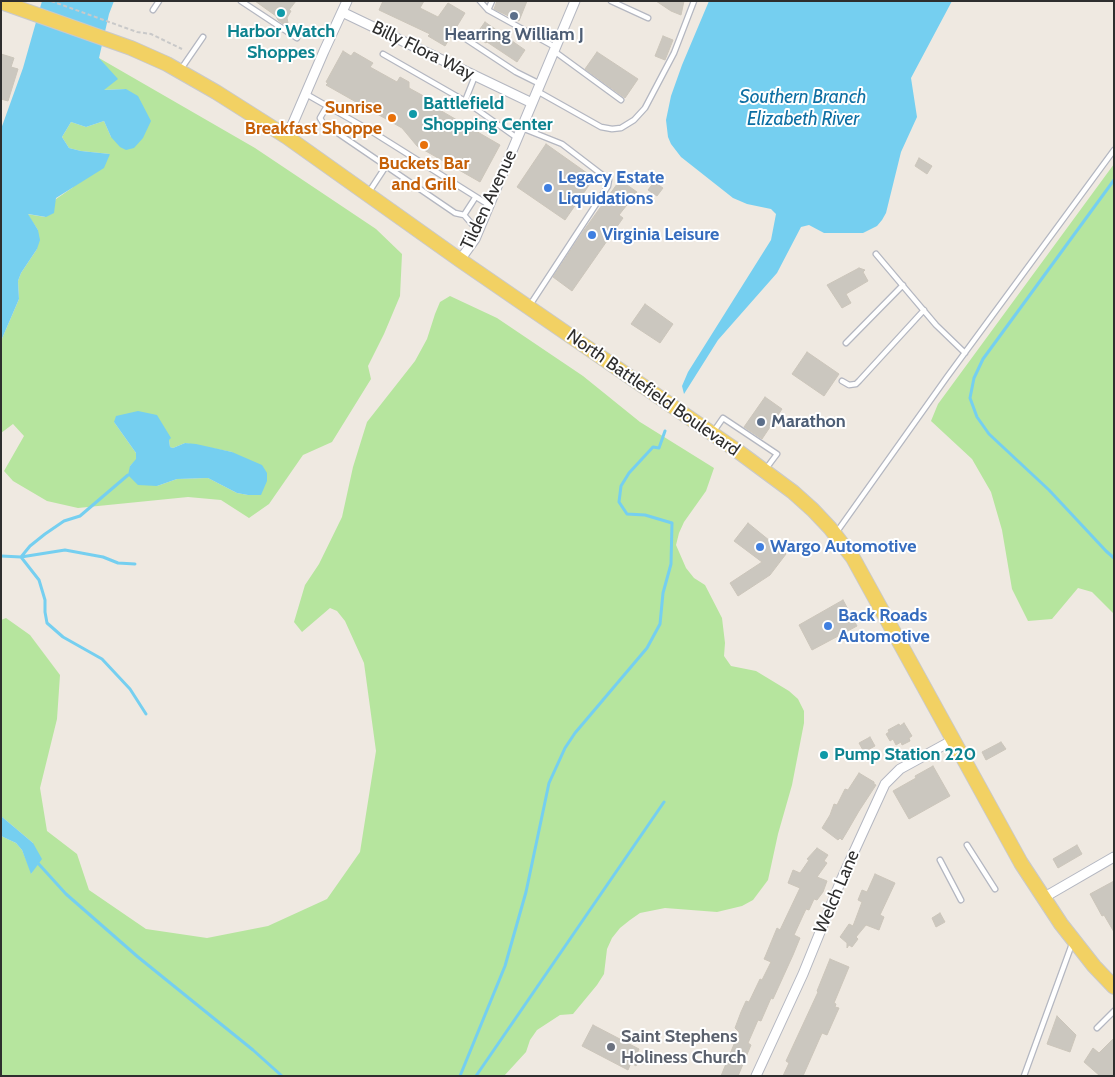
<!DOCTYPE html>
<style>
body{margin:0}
#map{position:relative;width:1115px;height:1077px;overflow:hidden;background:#efe9e1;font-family:Cabin,sans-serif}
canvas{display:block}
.frame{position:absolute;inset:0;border:2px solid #2e2e2e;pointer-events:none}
</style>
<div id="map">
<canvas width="1115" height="1077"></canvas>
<div class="frame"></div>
</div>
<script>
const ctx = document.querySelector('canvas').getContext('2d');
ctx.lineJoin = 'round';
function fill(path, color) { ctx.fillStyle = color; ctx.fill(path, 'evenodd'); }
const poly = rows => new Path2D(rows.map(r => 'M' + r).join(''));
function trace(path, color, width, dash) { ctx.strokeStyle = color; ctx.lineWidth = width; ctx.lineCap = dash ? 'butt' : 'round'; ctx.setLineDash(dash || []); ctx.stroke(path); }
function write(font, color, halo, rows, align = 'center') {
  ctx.font = font + ' Cabin,sans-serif'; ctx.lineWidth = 4; ctx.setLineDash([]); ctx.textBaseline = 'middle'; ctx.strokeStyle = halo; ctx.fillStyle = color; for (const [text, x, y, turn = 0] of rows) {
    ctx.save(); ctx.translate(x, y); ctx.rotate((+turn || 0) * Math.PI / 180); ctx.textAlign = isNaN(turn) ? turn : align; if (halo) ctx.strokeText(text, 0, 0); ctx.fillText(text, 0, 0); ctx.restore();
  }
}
fill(poly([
 [99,58,255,148,376,229,402,254,400,296,384,334,368,366,371,379,332,442,303,455,269,504,249,518,221,500,188,497,78,508,47,501,13,481,4,471,24,436,13,424,1,433,1,341,19,299,18,281,21,273,37,249,38,230,27,214,45,217,56,199,72,188,110,154,81,151,69,148,62,137,71,122,86,127,104,121,111,137,125,89,103,90],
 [114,422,169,440,170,447,173,448,185,443,232,452,261,495,248,495,237,493,208,478,177,479,157,486,130,466,136,460,136,453],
 [1114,164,1114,614,1092,592,1078,588,1052,619,1028,621,1012,589,1002,530,991,492,972,459,931,421,938,404],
 [450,296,497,318,583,376,640,422,714,468,706,491,684,522,679,533,676,545,686,568,694,578,705,585,722,618,725,643,724,656,731,666,756,671,789,691,798,699,804,711,804,723,792,785,778,834,768,880,753,900,742,906,717,912,665,908,640,913,630,920,620,928,612,938,607,949,604,974,597,985,573,1014,560,1015,537,1030,530,1040,526,1052,504,1076,1,1076,1,836,16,843,22,850,32,874,33,843,1,816,1,620,6,618,30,635,60,675,57,719,40,788,47,831,77,854,89,890,146,929,207,938,268,926,327,899,360,852,376,751,364,663,345,621,337,611,330,608,302,632,294,622,305,585,319,564,342,517,353,467,367,422,415,361,427,339,435,314,440,302]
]), '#b6e59e');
fill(poly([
 [42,1,114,1,109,14,99,58,118,79,104,90,126,89,138,96,151,121,143,138,134,148,126,150,120,147,111,137,104,121,86,127,71,122,62,137,69,148,81,151,110,154,104,168,56,198,54,213,46,217,28,214,38,230,40,240,37,249,21,273,18,281,19,299,1,341,1,129,23,68],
 [709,1,952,1,911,78,917,117,901,152,886,213,882,220,877,226,863,233,824,233,809,225,801,227,777,273,718,340,684,394,682,386,688,372,771,240,776,214,771,209,747,204,733,198,681,157,671,144,668,137,666,120,671,96,682,65],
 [138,411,157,415,171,438,169,440,170,447,173,448,185,443,196,444,232,452,262,465,267,473,267,481,261,495,248,495,237,493,208,478,177,479,157,486,138,485,128,475,130,466,136,459,136,453,114,422,116,416],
 [1,816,33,843,42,859,31,874,22,850,16,843,1,836]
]), '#75cff0');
trace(poly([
 [1114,180,983,359,974,378,970,398,977,417,989,434,1049,490,1106,551,1114,558],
 [1,556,21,557,65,550,103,557,118,563,135,564],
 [21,557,39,580,45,600,45,612,47,623,63,637,102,659,130,689,146,714],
 [21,557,30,546,45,534,64,521,80,516,128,475],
 [36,861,66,894,138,957,253,1050,282,1076],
 [460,1076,505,966,526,892,549,783,565,748,575,733,647,648,660,624,663,593,671,564,672,523,645,515,627,514,619,502,621,486,629,473,653,447,659,448,665,431],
 [476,1076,664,802]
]), '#75cff0', 3);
const building = poly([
 [255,1,296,1,289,10,291,11,287,18,288,23,283,24,278,20,276,16,255,1],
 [383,1,424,1,420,8,438,17,448,3,465,13,445,46,428,36,430,34,379,10,383,1],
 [497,1,527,1,519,21,494,9,497,1],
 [656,1,684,1,681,15,671,11,656,1],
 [485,22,525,50,517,62,487,42,486,43,475,36,485,22],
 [663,36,673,40,665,60,655,56,663,36],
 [343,51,351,56,354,52,373,63,370,67,397,82,400,77,409,82,409,88,440,105,438,109,500,145,480,182,417,146,402,128,326,85,328,83,326,82,343,51],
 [597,52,638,79,625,98,585,69,597,52],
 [1,54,14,58,11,67,18,69,8,101,1,99,1,54],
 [546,144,594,178,565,220,517,187,546,144],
 [919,158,932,166,927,174,915,166,919,158],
 [620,180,637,192,619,215,623,218,572,291,553,277,582,233,620,180],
 [654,182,663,188,657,196,648,190,654,182],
 [859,268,865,270,863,272,868,281,846,294,851,303,842,308,827,285,859,268],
 [645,304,673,324,660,343,631,324,645,304],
 [807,352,839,374,824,396,792,374,807,352],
 [765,397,782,409,762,439,744,427,765,397],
 [748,523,786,554,770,575,738,596,730,583,762,562,734,541,748,523],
 [843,600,857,626,812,650,799,625,843,600],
 [904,723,912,736,909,738,910,741,902,745,901,742,896,745,893,739,890,741,886,734,889,732,888,730,899,724,900,726,904,723],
 [870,737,875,746,864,752,859,743,870,737],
 [1001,742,1006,749,986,760,982,752,1001,742],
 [933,766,950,796,909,819,893,791,916,778,915,776,933,766],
 [859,773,874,782,874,784,876,785,859,811,848,830,842,840,840,838,838,840,822,828,830,815,834,804,837,805,845,789,848,790,859,773],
 [1077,845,1082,854,1058,868,1053,859,1077,845],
 [817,848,828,855,824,861,827,863,817,877,827,881,823,892,817,900,814,899,809,910,806,909,794,935,800,938,793,955,773,999,771,998,761,1021,758,1020,748,1043,751,1045,738,1076,721,1076,739,1032,735,1028,741,1012,746,1001,749,1002,760,979,762,980,771,962,764,959,765,957,777,928,780,930,800,888,788,883,793,870,800,873,809,860,807,859,817,848],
 [875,874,895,883,880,915,884,917,879,930,866,925,856,937,858,939,852,947,849,945,847,948,847,943,840,937,849,924,853,926,862,902,858,900,862,890,867,892,875,874],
 [1114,881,1114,932,1104,915,1102,916,1090,894,1114,881],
 [940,913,945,922,936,927,932,918,940,913],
 [830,959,849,967,834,1003,836,1004,835,1007,839,1008,827,1035,822,1033,803,1076,783,1076,789,1063,786,1061,818,992,817,991,830,959],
 [1057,1016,1076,1035,1070,1052,1047,1044,1057,1016],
 [593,1025,639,1049,636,1056,640,1058,636,1066,631,1063,628,1070,582,1046,593,1025],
 [1114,1038,1114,1076,1100,1076,1084,1062,1093,1048,1099,1053,1114,1038]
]);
fill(building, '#cbc7bf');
trace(building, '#cbc5ba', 1);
const service = poly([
 [241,1,297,38],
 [480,1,488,10,555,47],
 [611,1,648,18],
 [153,10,159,1],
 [488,10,492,1],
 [466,39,516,72,540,84],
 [554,51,621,100],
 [383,54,465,101],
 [181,69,203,37],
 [475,76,465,101,517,138],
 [537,91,601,127,612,129,621,128,634,120,645,108,674,53,694,1],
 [306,94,371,131,489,205],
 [327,106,320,118,323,123,455,213,464,215,475,198],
 [522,128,562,144,609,180,608,186,530,305],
 [369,192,386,166],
 [464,215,478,231],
 [876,254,936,325,965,353],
 [846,343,903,285],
 [842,381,849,385,856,384,859,381,924,310],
 [714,431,723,418,777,454,765,470],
 [836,533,947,377,1114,150],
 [967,845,995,889],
 [940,860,961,900],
 [1097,1028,1114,1011],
 [1024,1076,1072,944]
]);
const minor = poly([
 [342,12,532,103],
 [287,137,324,51,347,1],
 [460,260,475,239,575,1],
 [1043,898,1114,857],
 [756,1076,803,974,842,878,885,784,900,769,953,740]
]);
const primary = poly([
 [1,2,131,48,167,64,216,92,287,137,460,260,739,452,793,492,813,510,830,528,853,558,1021,863,1061,924,1094,966,1114,987]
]);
trace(service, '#b4b7c1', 7);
trace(minor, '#b4b7c1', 11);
trace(primary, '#c9c9c9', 16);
trace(poly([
 [51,1,137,32,151,34,182,49]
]), '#c9c9c9', 2, [4, 2.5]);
trace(service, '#fff', 4.5);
trace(minor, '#fff', 9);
trace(primary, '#f2d163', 14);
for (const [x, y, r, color] of [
 [281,13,5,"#0f9aa8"],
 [514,16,5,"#5c6f8a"],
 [413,114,5,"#0f9aa8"],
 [392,118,5,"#e8710a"],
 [424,145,5,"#e8710a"],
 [548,188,5,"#3f7fe0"],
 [592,235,5,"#3f7fe0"],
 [761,422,5,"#5c6f8a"],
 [760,547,5,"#3f7fe0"],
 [828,626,5,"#3f7fe0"],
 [824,755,5,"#0f9aa8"],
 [611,1047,5,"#6b7280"]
]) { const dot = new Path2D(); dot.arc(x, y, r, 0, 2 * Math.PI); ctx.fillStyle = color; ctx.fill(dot); trace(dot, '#fff', 2); }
write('bold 18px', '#0d838f', '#fff', [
 ["Harbor Watch",281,32,"center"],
 ["Shoppes",281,53,"center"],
 ["Battlefield",423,104],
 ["Shopping Center",423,125],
 ["Pump Station 220",834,755]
], 'left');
write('bold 18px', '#4e5e75', '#fff', [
 ["Hearring William J",514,35],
 ["Marathon",771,422,"left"]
]);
write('18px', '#2e2e2e', '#fff', [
 ["Billy Flora Way",423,51,26],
 ["Tilden Avenue",489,200,-65],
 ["North Battlefield Boulevard",653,393,35],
 ["Welch Lane",837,892,-67]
]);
write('bold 18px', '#c56008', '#fff', [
 ["Sunrise",382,108],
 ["Breakfast Shoppe",382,129],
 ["Buckets Bar",424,164,"center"],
 ["and Grill",424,185,"center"]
], 'right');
write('bold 18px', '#366cbe', '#fff', [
 ["Legacy Estate",558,178],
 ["Liquidations",558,199],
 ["Virginia Leisure",602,235],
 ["Wargo Automotive",770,547],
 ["Back Roads",838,616],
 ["Automotive",838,637]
], 'left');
write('bold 18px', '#5b616d', '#fff', [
 ["Saint Stephens",621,1037],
 ["Holiness Church",621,1058]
], 'left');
write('italic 19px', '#0d6fa3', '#fff', [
 ["Southern Branch",803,97],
 ["Elizabeth River",803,119]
]);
</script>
